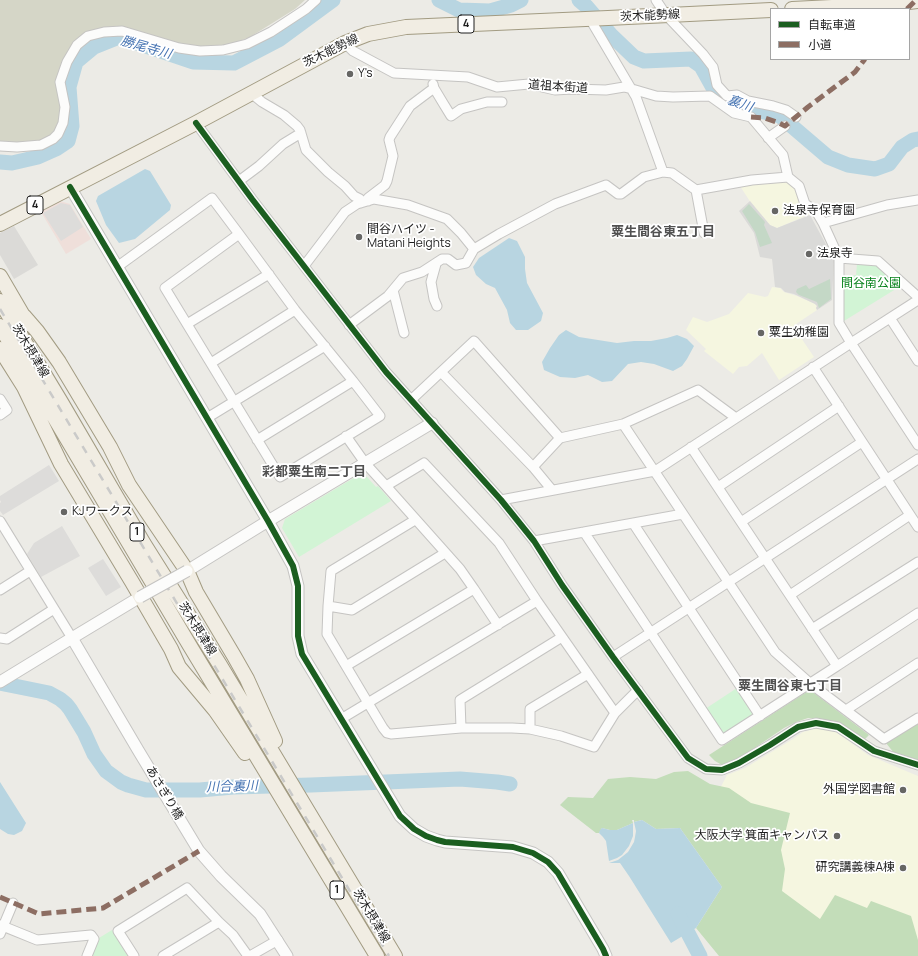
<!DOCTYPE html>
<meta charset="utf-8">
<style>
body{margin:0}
#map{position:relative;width:918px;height:956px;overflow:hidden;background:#ecebe6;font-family:Manrope,"Noto Sans JP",sans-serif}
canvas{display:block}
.legend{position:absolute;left:770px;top:8px;width:140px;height:52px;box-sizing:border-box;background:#fff;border:1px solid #a5a5a5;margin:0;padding:5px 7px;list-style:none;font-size:12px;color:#1e1e1e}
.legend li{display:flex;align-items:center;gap:8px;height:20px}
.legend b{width:20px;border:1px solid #a5a5a5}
</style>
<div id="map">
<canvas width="918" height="956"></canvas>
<ul class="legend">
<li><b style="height:5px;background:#1b5e20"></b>自転車道</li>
<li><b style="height:5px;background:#8d6e63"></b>小道</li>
</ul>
</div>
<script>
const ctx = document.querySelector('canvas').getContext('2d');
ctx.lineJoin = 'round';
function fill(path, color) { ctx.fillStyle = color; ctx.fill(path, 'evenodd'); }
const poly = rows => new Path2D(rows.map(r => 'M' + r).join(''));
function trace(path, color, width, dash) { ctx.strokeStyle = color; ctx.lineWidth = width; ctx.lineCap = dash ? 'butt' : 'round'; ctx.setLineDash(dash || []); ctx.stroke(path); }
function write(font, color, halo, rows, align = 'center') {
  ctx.font = font + ' Manrope,"Noto Sans JP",sans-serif'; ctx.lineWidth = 3.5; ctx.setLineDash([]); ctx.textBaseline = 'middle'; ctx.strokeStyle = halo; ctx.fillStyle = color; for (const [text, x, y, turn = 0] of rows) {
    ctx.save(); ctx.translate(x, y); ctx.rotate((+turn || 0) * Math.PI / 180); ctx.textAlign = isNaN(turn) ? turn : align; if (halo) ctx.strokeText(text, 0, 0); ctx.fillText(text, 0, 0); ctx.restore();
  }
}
fill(poly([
 [14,226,38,265,14,279,0,255,0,233]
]), '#dbdad7');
fill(poly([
 [60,201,70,204,91,239,66,254,41,212]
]), '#efdfda');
fill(poly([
 [788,182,794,186,810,214,777,228,770,225,751,203,740,186],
 [772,287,780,288,784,292,797,296,815,304,817,306,816,308,817,310,793,326,814,357,779,380,762,353,747,366,739,367,733,374,704,351,706,349,686,330,693,317,707,322,729,314,748,293,765,297,768,296],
 [823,727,833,730,868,755,918,776,918,956,805,956,713,802,727,775,745,768,793,739,803,732]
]), '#f5f6e0');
fill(poly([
 [750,201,770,225,777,228,810,215,834,259,832,300,817,310,816,308,817,306,815,304,794,294,785,292,781,288,775,287,772,259,760,257,754,233,739,211]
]), '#dadad8');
fill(poly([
 [0,0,305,0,295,9,250,37,223,47,210,49,182,45,121,29,86,34,64,62,62,111,55,134,41,142,17,145,0,142]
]), '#d5d6c7');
fill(poly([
 [809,692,814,693,869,735,864,740,852,731,833,721,808,718,796,722,784,728,734,762,722,765,715,761,709,755,805,693],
 [918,723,918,763,894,753,886,743],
 [688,771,710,784,729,788,751,803,790,813,781,850,785,869,782,891,820,919,835,895,867,908,871,901,911,916,918,940,918,956,719,956,696,928,722,887,680,828,656,829,642,820,634,822,634,820,632,820,633,823,617,830,610,830,602,828,599,833,596,833,560,805,568,797,593,798,608,779,630,777,656,779,674,772]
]), '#c3ddb9');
fill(poly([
 [749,204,765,222,764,225,772,243,760,247,755,232,742,211],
 [830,279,831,299,819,308,817,302,799,295,796,292,797,289,806,285,809,289]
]), '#c4d8c6');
fill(poly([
 [857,264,877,265,899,283,899,287,844,321,843,276,856,275],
 [357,476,367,477,376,487,378,486,391,501,299,557,282,528,285,519],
 [740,686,760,716,722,740,702,711],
 [112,930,128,956,91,956,99,938]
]), '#d2f4d5');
fill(poly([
 [61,203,70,205,83,227,61,241,43,213],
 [49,465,59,481,3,515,0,511,0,503,1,502,0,500,0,496],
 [62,526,80,556,41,577,27,554,34,543],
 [103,559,121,587,106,596,88,568]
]), '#dddcda');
fill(poly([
 [145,169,150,171,171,205,170,210,135,239,119,243,106,225,96,201,98,196],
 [509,238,517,241,525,257,525,269,527,283,543,313,541,321,528,330,516,330,510,323,507,310,495,288,486,284,476,275,473,267,479,258],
 [566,330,579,337,617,343,634,341,651,341,667,338,677,335,687,339,694,346,687,359,682,366,673,371,654,364,641,362,628,364,612,381,602,382,588,375,575,378,560,377,544,370,542,362,550,348,559,335],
 [0,782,26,823,22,831,14,835,8,834,0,829],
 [642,820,656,829,680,828,722,887,696,928,671,943,629,876,620,863,609,863,618,860,628,852,634,842,635,837,636,831,634,822],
 [633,823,633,836,629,846,622,855,617,858,609,861,606,841,603,837,599,833,600,830,602,828,610,830,617,830]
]), '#b8d5e1');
trace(poly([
 [439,0,459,10,490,11,511,5,521,0],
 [579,0,586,6,611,35,634,57,644,61,691,59,701,66,716,93,728,103,780,116,828,157,848,165,875,169,889,164,902,147,913,140,918,139],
 [0,162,12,163,38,157,56,149,68,141,72,126,69,87,76,62,94,47,119,37,193,62,234,63,280,39,333,0],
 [0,683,49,693,60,699,66,704,70,709,84,732,94,754,106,771,121,782,128,785,146,790,200,790,233,787,311,785,460,779,497,782,510,784],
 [678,914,700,956]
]), '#b8d5e1', 15);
const minor = poly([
 [656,0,666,15,703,54,713,67,717,85,727,96,737,95,748,101,773,106,786,110,796,117],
 [590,19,636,97,663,172,672,173,696,190,704,233],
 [345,43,353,51,394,73,468,77,497,87,529,84,555,90,572,89,606,90,624,87,632,89,656,96,673,97,710,96,734,113,751,117,783,155,788,177,799,186,805,204,816,211,823,223,839,258,839,323,851,343,918,445],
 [433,84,434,88,443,103,451,116,461,109,487,102,502,102],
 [251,93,262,102,284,115,297,126,300,130,306,150,328,172,345,186,354,196,360,199,361,203],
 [196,123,252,199,386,372,501,500,534,541,562,585,613,657,688,758,706,769,722,770,739,763,770,745,798,727,816,723,838,727,874,751,918,765],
 [768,138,785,126],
 [0,146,17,147,41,145,53,139,58,134,63,123,65,107,60,82,67,62,77,45,88,36,104,32,122,31,179,48,200,51,223,50,247,44,271,32,306,9,316,0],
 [239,181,259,166,283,144,301,133],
 [696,190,752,180,788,177],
 [368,201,368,198,385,185,387,181,393,156,389,140,390,137,410,106,434,88],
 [823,223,887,205,918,200],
 [839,258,878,261,918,297],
 [436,264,431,282,434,299,437,306],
 [304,266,345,212,357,204,374,199,408,205,447,219,461,233,474,249],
 [117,267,212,198,239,234,295,310,353,381,380,416,280,477,165,288,239,234],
 [393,290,404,333],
 [890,318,918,361],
 [187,324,269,274],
 [349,325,388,296,403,278,422,272,442,259,448,259,456,265,466,263,474,249,499,234,555,204,606,185,618,194,621,194,644,177,663,172],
 [211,363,295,310],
 [813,367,918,527],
 [441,372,533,467],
 [0,399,7,410,0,415],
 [411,400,474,341,560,438,623,424,775,652,811,684,884,739,918,718],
 [207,418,325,346],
 [623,424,698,390,736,418],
 [346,436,365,463,386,486],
 [257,440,353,381],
 [691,447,837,666,918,613],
 [718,487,839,406],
 [552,490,533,467,560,438],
 [501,500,655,471,851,343,918,300],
 [415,520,331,571,328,606,352,610,445,553],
 [0,521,72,638],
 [741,522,862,442],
 [633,523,760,716],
 [584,532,683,514],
 [534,541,584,532,722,740,837,666],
 [474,589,346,666,383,728,387,733,391,734,461,728,512,728,530,729,561,736,594,747,615,713,638,690],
 [0,590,30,571],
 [790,595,910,515],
 [328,606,327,634,346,666],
 [498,625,474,589,460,569,386,486,424,463,499,543,537,601,615,713],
 [812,629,918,562],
 [0,638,7,639,54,609],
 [613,657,918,459],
 [846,710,918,663],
 [341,719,537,601],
 [461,728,460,700,562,637],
 [530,729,530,709,588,674],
 [0,925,37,940,91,935,94,939,87,956],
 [0,934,13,903],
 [134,956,118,931,187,888,219,922,233,935,248,956],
 [163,956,219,922],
 [250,956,278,940]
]);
const tertiary = poly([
 [70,187,268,521,293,566,298,586,298,636,302,654,400,816,414,829,426,836,437,840,445,842,513,847,533,853,548,862,558,873,603,949,606,956],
 [187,571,268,521,432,423],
 [72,638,138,750,199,851,221,876,260,914,287,956],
 [0,682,72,638,140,597]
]);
const primary = poly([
 [792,9,892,4,918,1],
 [0,224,196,123,345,43,368,34,406,27,608,18,771,10],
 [0,276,28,324],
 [0,301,61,402,144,544,220,665,395,956],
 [24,316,37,331,59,362,110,447,129,485,187,571,196,592,234,656,247,679,275,741],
 [0,326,190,646,377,956],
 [0,349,24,387,61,464,132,582,171,649,179,667,215,710,245,753]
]);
trace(minor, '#c5c4c2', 11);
trace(tertiary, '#c5c4c2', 13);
trace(primary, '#a29b82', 16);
trace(minor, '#fcfcfb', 9);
trace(tertiary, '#fcfcfb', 11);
trace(primary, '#f1ede3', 14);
trace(poly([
 [0,309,389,956]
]), '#cacac9', 2.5, [8, 8]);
const tertiaryBridge = poly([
 [140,597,187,571]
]);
trace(tertiaryBridge, '#c5c4c2', 13, []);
trace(tertiaryBridge, '#fcfcfb', 11);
trace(poly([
 [907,9,915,1],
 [751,117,765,118,779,123,785,126,808,107,855,72,865,59],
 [0,897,39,914,103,908,199,851]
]), '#8d6e63', 5, [10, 5]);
trace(poly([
 [196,123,252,199,386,372,501,500,534,541,562,585,613,657,688,758,706,769,722,770,739,763,770,745,798,727,816,723,838,727,874,751,918,765],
 [70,187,268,521,293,566,298,586,298,636,302,654,400,816,414,829,426,836,437,840,445,842,513,847,533,853,548,862,558,873,603,949,606,956]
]), '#1b5e20', 6);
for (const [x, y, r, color] of [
 [350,74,4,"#666664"],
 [775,211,4,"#666664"],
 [359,237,4,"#666664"],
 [809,254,4,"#666664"],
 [761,333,4,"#666664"],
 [64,512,4,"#666664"],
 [903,790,4,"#666664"],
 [837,836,4,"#666664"],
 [903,868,4,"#666664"]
]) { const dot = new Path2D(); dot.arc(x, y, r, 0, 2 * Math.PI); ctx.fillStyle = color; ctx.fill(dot); trace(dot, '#fff', 1.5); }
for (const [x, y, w] of [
 [466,24,16],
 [35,205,16],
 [137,532,14],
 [337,890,14]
]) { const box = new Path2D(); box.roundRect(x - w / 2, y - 9, w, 18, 3); ctx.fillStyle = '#fff'; ctx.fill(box); trace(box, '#1e1e1e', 1); }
write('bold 11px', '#1e1e1e', null, [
 ["4",466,24],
 ["4",35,205],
 ["1",137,532],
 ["1",337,890]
]);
write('12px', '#1e1e1e', '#fff', [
 ["茨木能勢線",650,16,-3],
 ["茨木能勢線",331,51,-26],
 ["道祖本街道",558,87,4],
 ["茨木摂津線",30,351,59],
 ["茨木摂津線",197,629,58],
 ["あさぎり橋",164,793,59],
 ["茨木摂津線",371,916,59]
]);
write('12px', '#1e1e1e', '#fff', [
 ["Y's",358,74],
 ["法泉寺保育園",783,211],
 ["間谷ハイツ -",367,230],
 ["Matani Heights",367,244],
 ["法泉寺",817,254],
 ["粟生幼稚園",769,333],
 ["KJワークス",72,512],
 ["外国学図書館",895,790,"right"],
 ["大阪大学 箕面キャンパス",829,836,"right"],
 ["研究講義棟A棟",895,868,"right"]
], 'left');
write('12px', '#06811a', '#fff', [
 ["間谷南公園",871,284]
]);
write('italic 13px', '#4573b2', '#fff', [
 ["勝尾寺川",146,48,16],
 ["裏川",740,104,19],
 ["川合裏川",232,787,-2]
]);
write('bold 13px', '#515151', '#fff', [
 ["粟生間谷東五丁目",663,232],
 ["彩都粟生南二丁目",314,472],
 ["粟生間谷東七丁目",790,686]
]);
</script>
